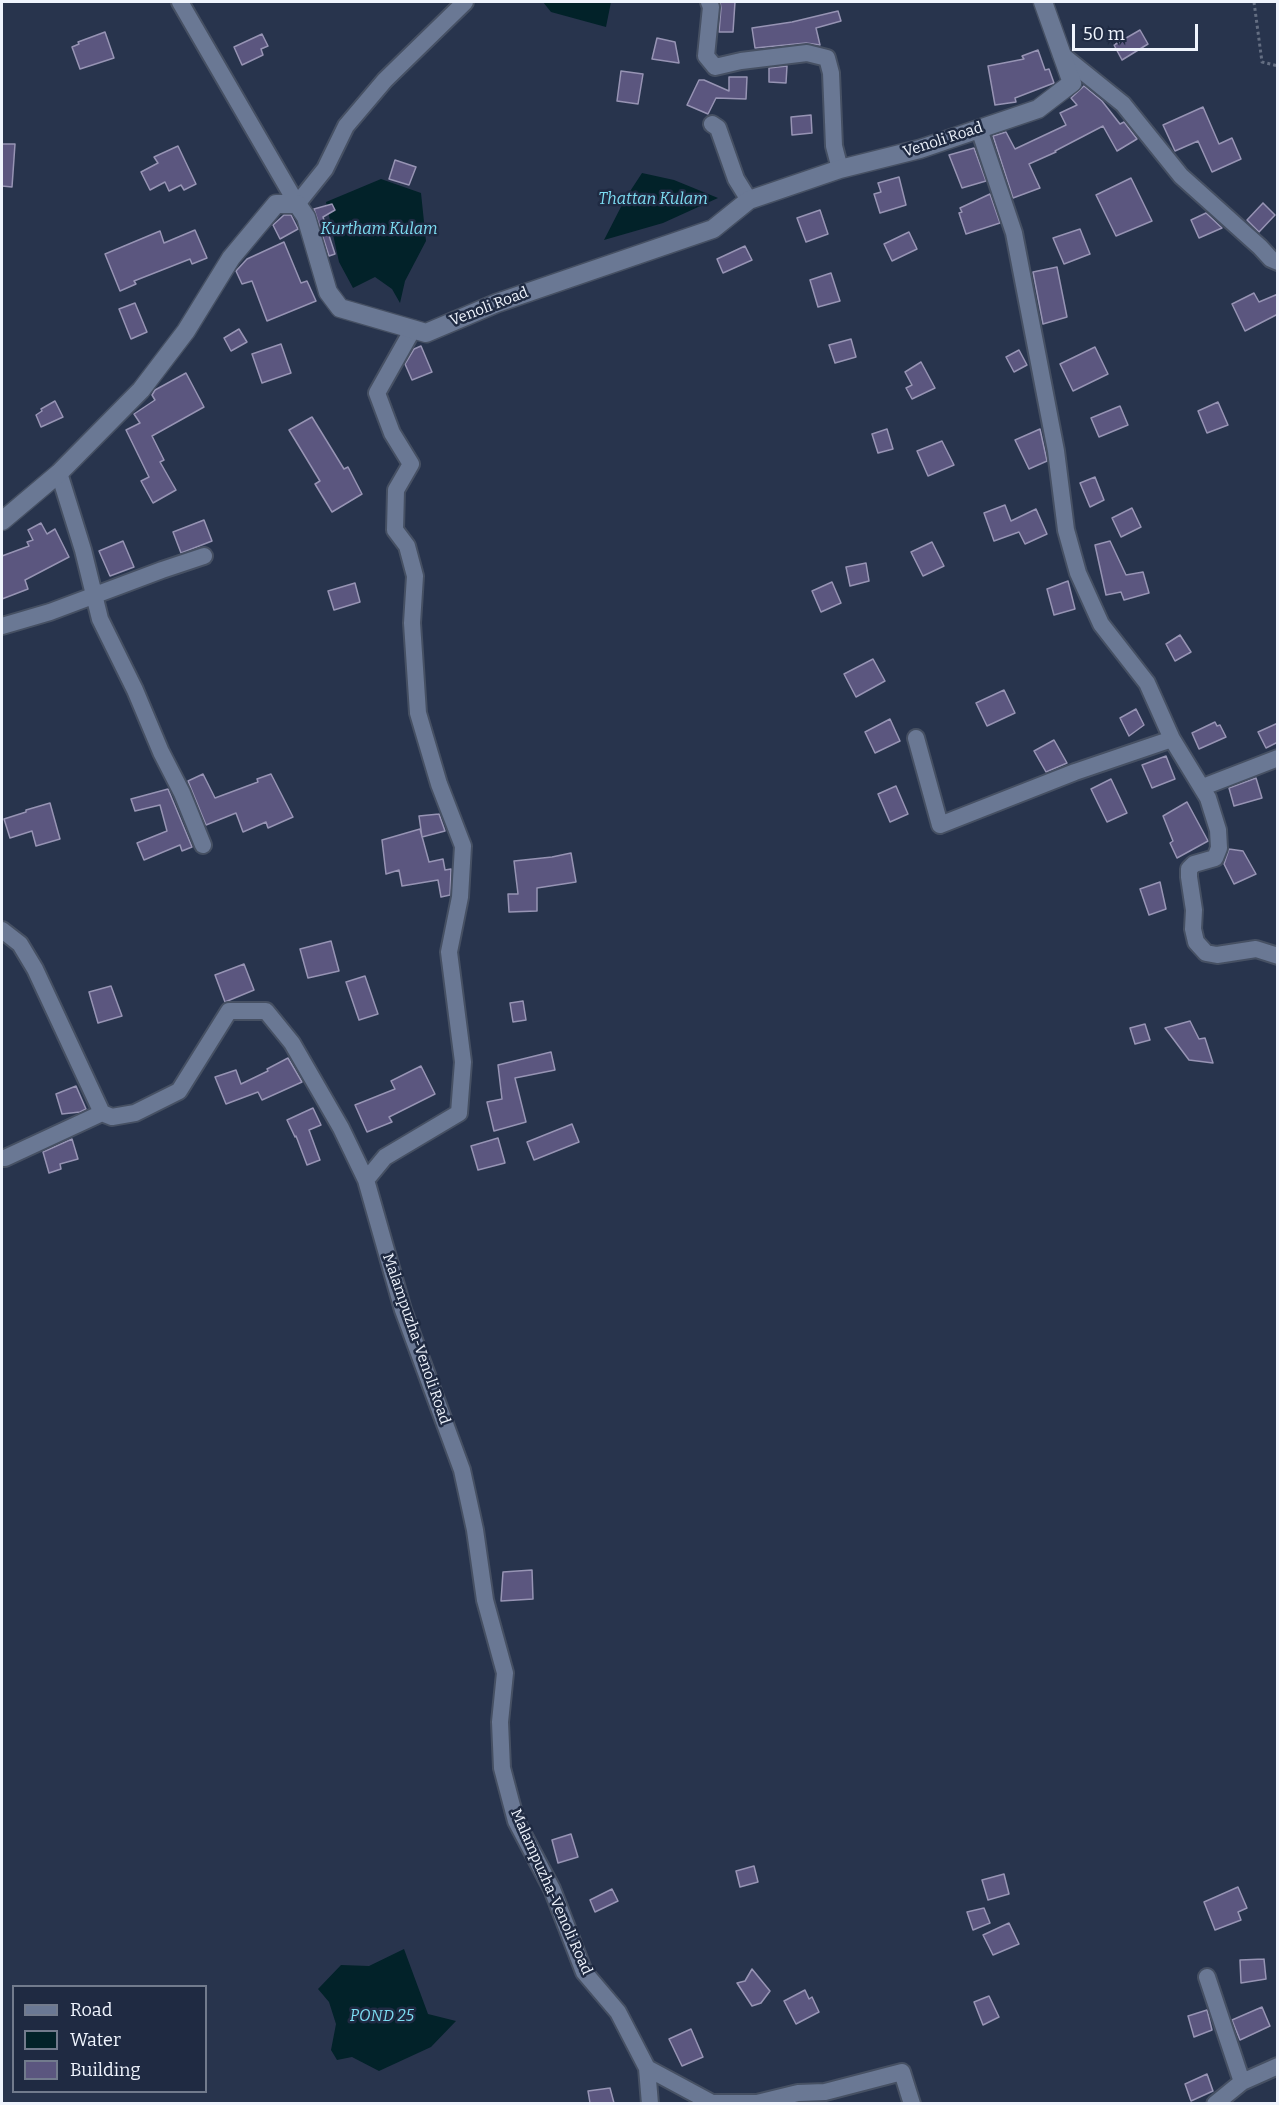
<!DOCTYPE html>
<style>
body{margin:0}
#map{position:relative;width:1279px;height:2105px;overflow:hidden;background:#28344d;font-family:Bitter,serif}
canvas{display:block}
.frame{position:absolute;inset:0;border:3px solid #eff4fd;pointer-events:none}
.legend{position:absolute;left:12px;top:1985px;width:195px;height:108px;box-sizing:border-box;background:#1f2a42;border:2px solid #727b8d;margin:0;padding:8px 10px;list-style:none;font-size:18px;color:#eff4fd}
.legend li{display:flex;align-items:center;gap:12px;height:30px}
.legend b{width:30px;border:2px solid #727b8d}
.scale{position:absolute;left:1072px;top:24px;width:126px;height:27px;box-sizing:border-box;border:3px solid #eff4fd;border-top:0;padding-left:8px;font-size:18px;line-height:21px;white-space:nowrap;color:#eff4fd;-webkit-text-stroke:4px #1f2a42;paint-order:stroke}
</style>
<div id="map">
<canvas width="1279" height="2105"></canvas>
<div class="frame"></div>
<ul class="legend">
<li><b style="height:8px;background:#6a7894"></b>Road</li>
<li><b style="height:16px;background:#022229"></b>Water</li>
<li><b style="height:16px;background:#5b567f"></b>Building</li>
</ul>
<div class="scale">50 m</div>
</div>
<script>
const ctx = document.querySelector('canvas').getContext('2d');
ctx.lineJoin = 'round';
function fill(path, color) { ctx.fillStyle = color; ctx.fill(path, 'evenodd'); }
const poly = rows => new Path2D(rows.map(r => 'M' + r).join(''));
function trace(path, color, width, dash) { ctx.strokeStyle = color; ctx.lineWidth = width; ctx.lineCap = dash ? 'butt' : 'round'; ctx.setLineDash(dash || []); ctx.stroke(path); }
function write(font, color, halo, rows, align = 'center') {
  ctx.font = font + ' Bitter,serif'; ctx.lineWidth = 5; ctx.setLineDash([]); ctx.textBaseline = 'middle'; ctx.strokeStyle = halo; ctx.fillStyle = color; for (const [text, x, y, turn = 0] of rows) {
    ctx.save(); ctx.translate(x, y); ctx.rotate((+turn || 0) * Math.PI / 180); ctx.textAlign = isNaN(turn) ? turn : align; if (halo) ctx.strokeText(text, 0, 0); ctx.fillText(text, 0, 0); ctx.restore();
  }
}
fill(poly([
 [543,2,611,2,606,27,551,12],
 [642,173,674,180,718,198,663,223,604,240,625,199],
 [381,179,421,193,426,241,405,281,400,303,392,289,375,277,353,288,339,262,326,202],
 [404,1949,428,2014,456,2021,431,2047,379,2071,352,2057,337,2060,331,2050,336,2024,329,2002,318,1989,341,1965,369,1966]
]), '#022229');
const building = poly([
 [720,2,735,2,733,32,719,32,721,8,720,2],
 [838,11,841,21,816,28,820,45,806,43,755,48,752,28,792,22,838,11],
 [1140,30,1148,44,1122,60,1114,45,1140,30],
 [105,32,114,58,80,69,72,47,79,44,78,42,105,32],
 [262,34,268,46,261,49,263,55,242,65,234,47,262,34],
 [657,38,675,42,679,63,652,59,657,38],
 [1038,50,1045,70,1049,69,1054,83,1015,98,1016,102,995,105,988,66,1024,59,1022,56,1038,50],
 [787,66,786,83,769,82,769,68,787,66],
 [621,71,643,74,638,104,617,101,621,71],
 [729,77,747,77,746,99,716,98,708,114,687,105,699,80,704,80,729,91,729,77],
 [1084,86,1102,101,1120,124,1124,122,1137,139,1117,151,1103,126,1055,151,1056,152,1029,164,1040,188,1013,198,993,136,1006,132,1015,149,1066,125,1060,113,1077,105,1071,98,1084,86],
 [1203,107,1219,144,1232,138,1241,159,1212,172,1198,141,1175,151,1163,125,1203,107],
 [811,115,812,133,792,135,791,117,811,115],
 [2,144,15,144,12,187,2,186,2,144],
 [178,146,196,184,184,190,181,185,169,191,165,182,150,190,141,172,158,163,154,157,178,146],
 [974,148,986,181,962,188,949,155,974,148],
 [395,160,416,167,409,185,389,179,395,160],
 [899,177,906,205,880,213,874,194,881,192,878,183,899,177],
 [1131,178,1152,221,1116,236,1096,195,1131,178],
 [990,194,1000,223,966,234,959,213,962,212,960,208,990,194],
 [1263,203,1275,215,1259,232,1247,220,1263,203],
 [332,204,335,210,323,217,335,254,329,256,314,209,332,204],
 [820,210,828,234,806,242,797,218,820,210],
 [1206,213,1222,228,1199,238,1191,220,1206,213],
 [284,215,291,215,298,229,280,239,273,225,284,215],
 [1080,229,1090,254,1064,264,1053,238,1080,229],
 [195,230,207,258,192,264,190,259,134,281,136,284,120,291,105,254,160,231,164,243,195,230],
 [909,232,917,249,892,261,884,244,909,232],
 [284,242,301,283,307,281,316,301,267,321,252,281,242,284,236,271,247,259,284,242],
 [745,246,752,260,723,273,717,259,745,246],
 [1057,267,1067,317,1043,324,1033,272,1057,267],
 [831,273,840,301,818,307,810,280,831,273],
 [1254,293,1259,302,1278,294,1278,314,1245,331,1232,304,1254,293],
 [135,303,147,332,131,339,119,309,135,303],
 [239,329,247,342,231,351,224,338,239,329],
 [851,339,856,357,835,363,829,345,851,339],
 [281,344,291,373,262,383,252,354,281,344],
 [421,346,432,372,412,380,405,364,414,349,421,346],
 [1095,347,1108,374,1073,391,1060,364,1095,347],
 [1019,350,1027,365,1014,372,1006,357,1019,350],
 [921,362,935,388,912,399,906,388,912,385,905,372,921,362],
 [186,373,204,407,152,436,164,460,160,462,176,490,153,503,141,481,149,477,126,430,140,423,134,414,155,400,152,395,155,390,186,373],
 [55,401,63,417,41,427,36,415,42,411,41,409,55,401],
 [1218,402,1228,425,1207,433,1198,411,1218,402],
 [1120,406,1128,425,1099,437,1091,418,1120,406],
 [312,417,344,469,348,467,362,494,332,512,315,484,320,481,289,430,312,417],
 [887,429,893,449,878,453,872,434,887,429],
 [1040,429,1047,461,1029,469,1015,440,1040,429],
 [942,441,954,465,928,476,917,451,942,441],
 [1095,477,1104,500,1090,507,1080,483,1095,477],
 [1005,505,1011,521,1036,509,1047,534,1025,544,1019,532,994,541,984,513,1005,505],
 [1132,508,1141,527,1121,537,1112,518,1132,508],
 [204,520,212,541,181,553,173,532,204,520],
 [41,523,47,534,55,529,69,557,25,580,28,589,2,599,2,556,29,546,27,542,33,540,28,530,41,523],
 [123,541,134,567,110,576,99,551,123,541],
 [1110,541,1126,575,1143,572,1149,593,1124,600,1121,592,1106,595,1095,545,1110,541],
 [932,542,944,566,923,576,911,552,932,542],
 [866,563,869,581,850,586,846,567,866,563],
 [1068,581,1075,609,1054,615,1047,589,1068,581],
 [832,582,841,603,821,612,812,591,832,582],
 [355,583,360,602,334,610,328,591,355,583],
 [1180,635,1191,652,1175,661,1166,644,1180,635],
 [873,659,885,681,856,697,844,674,873,659],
 [1004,690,1015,713,987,726,976,703,1004,690],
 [1136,709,1144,725,1129,736,1120,718,1136,709],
 [890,719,900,741,875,753,865,732,890,719],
 [1215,722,1217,726,1220,725,1226,737,1199,749,1192,733,1215,722],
 [1278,723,1278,742,1266,748,1258,732,1278,723],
 [1054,740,1067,763,1046,772,1034,751,1054,740],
 [1166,756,1175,779,1152,788,1142,765,1166,756],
 [203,774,215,798,258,782,257,779,271,774,293,817,268,828,266,822,243,832,236,813,206,825,188,781,203,774],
 [1256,778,1262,798,1234,806,1229,788,1256,778],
 [1111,779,1127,813,1107,822,1091,789,1111,779],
 [896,786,908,814,890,822,878,794,896,786],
 [168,789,192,847,182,851,180,845,144,860,137,843,167,831,160,805,135,811,131,799,168,789],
 [1187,802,1208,841,1177,858,1170,843,1173,841,1163,816,1187,802],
 [50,803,60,839,36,846,32,831,10,838,4,819,26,812,26,810,50,803],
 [439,814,445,831,422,837,419,816,439,814],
 [420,829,429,862,443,859,445,870,451,869,450,895,441,897,438,880,402,886,399,870,386,874,382,840,420,829],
 [1229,849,1243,851,1256,874,1234,884,1224,864,1229,849],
 [571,853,576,882,537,888,537,911,509,912,508,894,518,894,514,861,552,857,571,853],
 [1160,882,1166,909,1149,915,1140,889,1160,882],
 [331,941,339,971,308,978,300,949,331,941],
 [244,964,254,990,225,1002,215,975,244,964],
 [365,976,378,1014,359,1020,346,982,365,976],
 [111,986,122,1016,98,1023,89,992,111,986],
 [523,1001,526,1020,513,1022,510,1003,523,1001],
 [1190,1021,1199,1039,1205,1038,1213,1063,1189,1060,1165,1028,1190,1021],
 [1145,1024,1150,1040,1135,1044,1130,1028,1145,1024],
 [551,1052,555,1070,515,1078,526,1122,494,1131,487,1102,502,1099,498,1065,551,1052],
 [288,1058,302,1082,262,1100,258,1092,226,1104,215,1077,236,1070,241,1084,268,1071,267,1069,288,1058],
 [421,1066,435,1094,389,1117,392,1122,367,1132,355,1105,395,1089,391,1081,421,1066],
 [76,1086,86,1109,80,1112,62,1114,56,1094,76,1086],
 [313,1108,321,1125,309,1130,320,1160,307,1165,296,1136,295,1137,287,1120,313,1108],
 [572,1124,579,1142,534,1160,527,1142,572,1124],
 [498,1138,505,1163,478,1170,471,1146,498,1138],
 [72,1139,78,1159,60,1164,61,1169,49,1173,43,1152,72,1139],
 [532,1570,533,1599,501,1601,503,1572,532,1570],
 [571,1834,578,1857,558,1863,552,1840,571,1834],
 [754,1866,758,1882,740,1887,736,1871,754,1866],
 [1004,1874,1009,1894,988,1900,982,1880,1004,1874],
 [1238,1887,1247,1908,1238,1912,1241,1920,1215,1930,1204,1902,1238,1887],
 [612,1889,618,1901,595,1912,590,1900,612,1889],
 [984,1908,990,1923,973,1930,967,1912,984,1908],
 [1009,1923,1019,1944,993,1955,983,1935,1009,1923],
 [1264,1959,1266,1979,1241,1983,1240,1960,1264,1959],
 [752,1969,770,1991,761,2003,752,2006,737,1983,745,1981,752,1969],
 [805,1990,809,1999,812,1997,819,2012,796,2024,784,2001,805,1990],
 [989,1996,999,2017,983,2025,974,2002,989,1996],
 [1262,2007,1270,2026,1240,2040,1232,2020,1262,2007],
 [1207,2010,1212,2030,1194,2037,1188,2016,1207,2010],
 [691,2029,703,2057,682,2066,669,2039,691,2029],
 [1207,2074,1213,2091,1191,2101,1185,2084,1207,2074],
 [610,2088,614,2103,590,2103,588,2091,610,2088]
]);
fill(building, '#5b567f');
trace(building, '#9794b4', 1.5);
const street = poly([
 [180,2,297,204,325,169,346,126,385,80,465,2],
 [709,2,711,7,706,56,715,67,741,61,807,53,827,58,831,73,834,146,840,169],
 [1061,54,1123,104,1181,176,1260,247,1271,259,1278,262],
 [712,124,718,128,736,179,749,200],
 [979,129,1014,233,1056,451,1066,530,1078,573,1101,624,1147,683,1172,739,1208,798,1218,830,1219,848,1215,858,1194,864,1189,869,1189,877,1194,910,1193,929,1196,942,1206,953,1217,955,1256,949,1278,956],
 [413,329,377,393,392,433,411,464,396,490,395,530,407,546,415,576,412,623,418,713,439,784,463,846,460,897,449,952,463,1062,459,1113,385,1157,366,1180,403,1310,462,1470,475,1530,485,1600,505,1673,500,1722,502,1768,516,1821,552,1889,584,1972,618,2012,647,2068,650,2104],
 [59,473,83,550,100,619,135,690,161,752,182,793,203,845],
 [2,626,50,612,162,570,204,556],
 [916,738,940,825,1075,772,1172,739],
 [1203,787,1278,758],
 [2,930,20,944,35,969,102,1113,112,1117,135,1113,179,1091,229,1011,266,1011,292,1043,341,1128,366,1180],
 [5,1158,102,1113],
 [1207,1977,1242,2082],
 [647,2068,712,2103,757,2103,798,2093,825,2092,902,2072,912,2104],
 [1215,2104,1242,2082,1278,2066]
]);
const secondary = poly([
 [2,521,59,473,141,390,186,331,231,258,276,204,297,204,306,217,328,292,340,308,426,333,497,303,713,229,749,200,840,169,920,149,1038,109,1072,83,1043,2]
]);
trace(street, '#465063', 20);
trace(secondary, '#465063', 21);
trace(poly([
 [1254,2,1262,62,1278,66]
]), '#646e82', 3, [3, 3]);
trace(street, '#6a7894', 16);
trace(secondary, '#6a7894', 18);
write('15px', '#eff4fd', '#1f2a42', [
 ["Venoli Road",943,140,-18],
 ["Venoli Road",489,307,-21],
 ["Malampuzha-Venoli Road",416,1339,71],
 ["Malampuzha-Venoli Road",551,1892,66]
]);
write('italic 16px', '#7cdcf1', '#1f2a42', [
 ["Thattan Kulam",653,200],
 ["Kurtham Kulam",379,230],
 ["POND 25",382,2017]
]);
</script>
